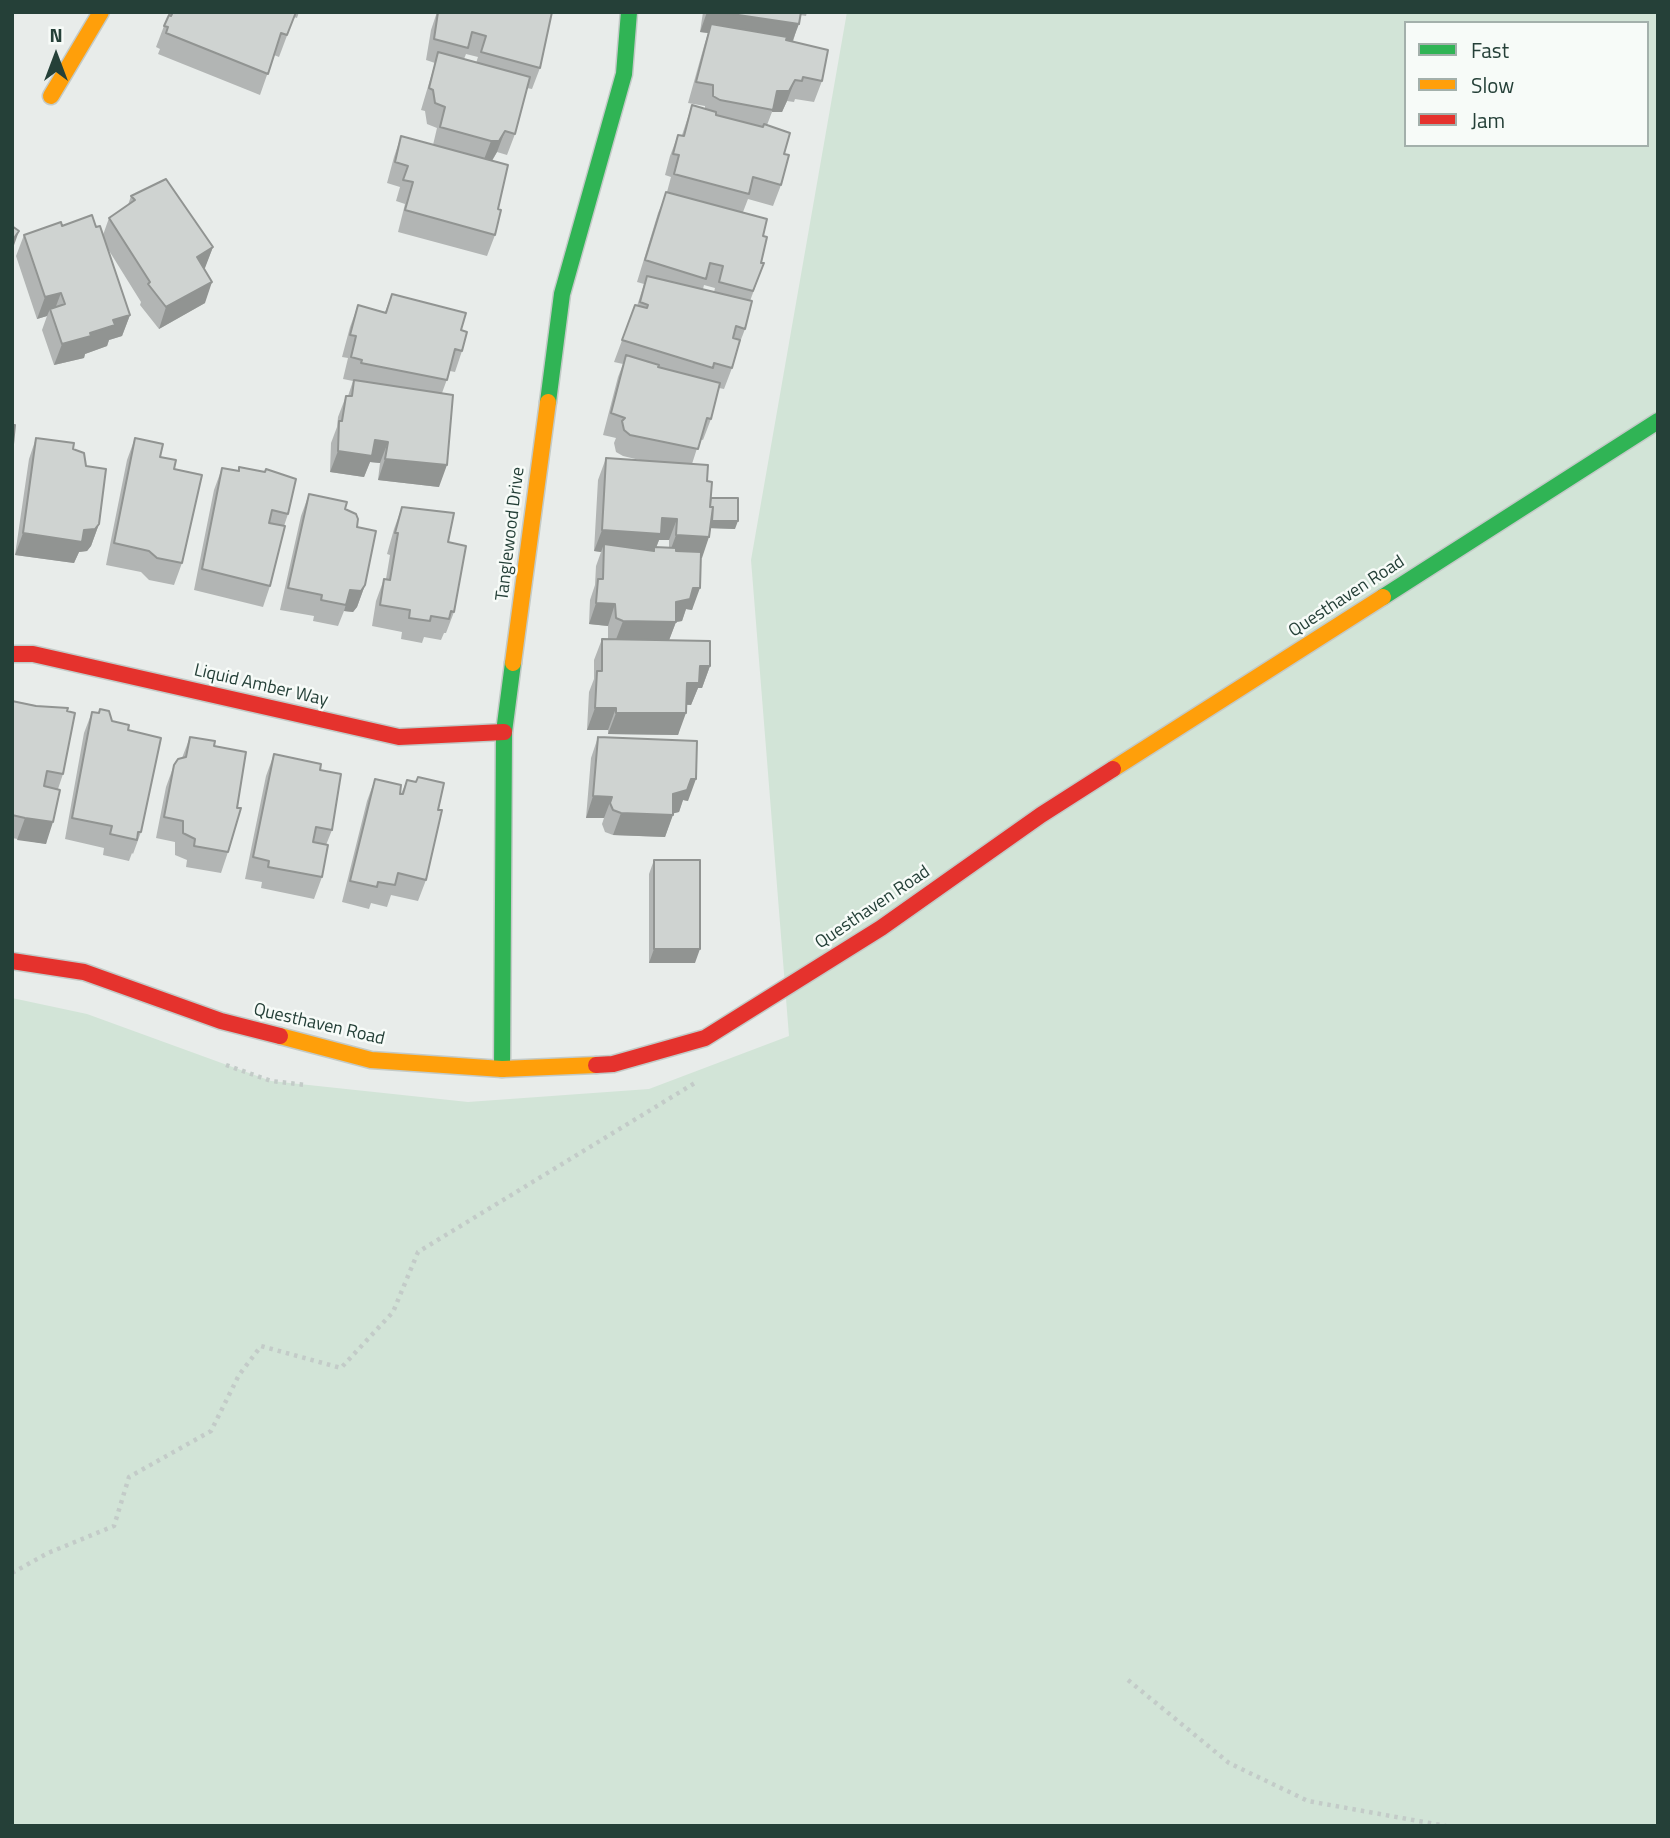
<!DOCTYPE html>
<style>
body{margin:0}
#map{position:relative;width:1670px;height:1838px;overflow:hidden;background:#e8ecea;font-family:"Titillium Web",sans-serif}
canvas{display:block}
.frame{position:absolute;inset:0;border:14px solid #254038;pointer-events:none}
.legend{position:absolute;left:1404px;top:21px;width:245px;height:126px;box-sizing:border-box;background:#f7fbf8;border:2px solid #a3b0ab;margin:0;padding:9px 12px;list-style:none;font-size:21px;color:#254038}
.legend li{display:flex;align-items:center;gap:14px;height:35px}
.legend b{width:35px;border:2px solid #a3b0ab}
.north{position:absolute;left:21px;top:21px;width:70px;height:70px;-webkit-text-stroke:5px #f7fbf8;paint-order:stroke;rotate:0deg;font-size:19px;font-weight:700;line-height:28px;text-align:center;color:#254038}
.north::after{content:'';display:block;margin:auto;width:24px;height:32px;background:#254038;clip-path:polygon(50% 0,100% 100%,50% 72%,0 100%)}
</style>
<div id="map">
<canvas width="1670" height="1838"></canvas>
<div class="frame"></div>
<ul class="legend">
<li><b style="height:9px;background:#30b455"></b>Fast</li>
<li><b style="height:9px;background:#ff9f0a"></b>Slow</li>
<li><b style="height:9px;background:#e5322d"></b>Jam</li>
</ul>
<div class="north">N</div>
</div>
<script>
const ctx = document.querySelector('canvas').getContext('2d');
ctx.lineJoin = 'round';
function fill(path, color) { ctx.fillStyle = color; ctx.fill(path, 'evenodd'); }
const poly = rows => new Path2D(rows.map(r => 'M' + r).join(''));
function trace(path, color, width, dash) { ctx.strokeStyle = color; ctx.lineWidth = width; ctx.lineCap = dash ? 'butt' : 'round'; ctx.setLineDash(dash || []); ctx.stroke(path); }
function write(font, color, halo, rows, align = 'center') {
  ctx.font = font + ' "Titillium Web",sans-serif'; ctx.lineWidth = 5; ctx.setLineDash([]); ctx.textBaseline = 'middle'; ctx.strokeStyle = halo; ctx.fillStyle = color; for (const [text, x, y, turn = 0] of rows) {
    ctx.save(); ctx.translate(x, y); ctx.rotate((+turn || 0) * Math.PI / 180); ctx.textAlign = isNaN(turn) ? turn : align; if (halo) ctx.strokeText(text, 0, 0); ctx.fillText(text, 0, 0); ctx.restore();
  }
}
fill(poly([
 [847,12,1658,12,1658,1826,12,1826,12,998,87,1014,271,1081,468,1102,649,1089,789,1036,751,560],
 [1406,23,1647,23,1647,145,1406,145]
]), '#d2e4d7');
const fast = poly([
 [548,402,562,294,624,74,629,12],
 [1383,597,1658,421],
 [502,1069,504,732,513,663]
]);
const slow = poly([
 [51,96,101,12],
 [513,663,548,402],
 [1113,769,1383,597],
 [280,1036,371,1060,502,1069,596,1065]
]);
const jam = poly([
 [12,654,33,654,399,737,504,732],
 [12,961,84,972,221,1021,280,1036],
 [596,1065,613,1064,705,1038,881,928,1041,815,1113,769]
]);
trace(fast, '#c3cac7', 19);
trace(slow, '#c3cac7', 19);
trace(jam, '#c3cac7', 19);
trace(poly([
 [226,1065,271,1081,306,1085],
 [12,1573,48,1553,114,1526,129,1477,211,1431,239,1375,261,1346,341,1368,393,1312,418,1252,698,1081],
 [1128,1680,1229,1763,1308,1801,1446,1826]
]), '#c3cbc8', 4.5, [3.5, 5]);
trace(fast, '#30b455', 16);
trace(slow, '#ff9f0a', 16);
trace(jam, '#e5322d', 16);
fill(poly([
 [173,12,299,12,297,18,294,17,279,57,274,55,260,95,158,54,160,49,156,47,164,26],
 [437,12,552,12,540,68,532,89,527,88,515,134,507,155,497,152,492,161,498,209,495,235,487,256,398,232,405,204,396,201,400,187,387,183,394,157,401,136,433,145,437,128,427,124,425,111,421,110,435,63,426,60,431,30],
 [466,54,478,57,476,63,464,59],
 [703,12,807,12,806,16,800,15,793,42,822,81,814,102,795,99,794,102,787,101,782,112,772,112,767,125,784,154,781,185,773,206,748,199,743,212,763,236,761,263,764,263,750,301,745,329,737,350,732,368,724,389,719,388,711,419,703,440,700,439,692,464,707,481,711,498,735,529,711,528,701,558,692,610,686,609,682,621,676,622,669,640,710,666,702,688,698,688,691,705,686,705,678,735,608,734,608,730,587,730,589,692,594,679,594,660,602,639,608,639,608,626,589,624,590,600,595,585,596,566,601,552,594,551,598,480,606,458,644,461,623,456,616,452,614,443,616,438,603,435,618,377,623,364,614,362,635,305,637,306,644,284,637,282,658,213,667,192,671,177,665,175,670,156,678,135,682,135,692,105,705,109,705,106,688,103,704,46,708,33,700,32],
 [704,285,715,288,714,292,703,289],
 [659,540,669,540,669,548,656,548],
 [131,196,213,247,204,269,205,303,159,329,140,305,141,302,108,249,130,315,122,336,109,340,107,346,85,354,84,358,54,365,42,330,47,316,37,319,16,256,24,235,62,226,96,227,103,235,109,218,128,205],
 [392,294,461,330,462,351,455,372,450,371,442,393,439,487,378,480,380,463,370,462,364,477,330,472,331,443,337,427,338,417,346,396,348,396,353,381,343,379,348,358,342,357,350,327,358,305,385,312],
 [36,438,73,449,86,466,99,524,91,546,87,551,79,552,74,563,15,555,29,459],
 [135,438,160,457,174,469,182,563,174,585,149,580,141,572,106,565,127,460],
 [239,467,288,514,284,526,270,586,263,607,194,590,214,490,222,468,238,471],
 [309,494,357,527,365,585,357,607,353,612,344,611,338,626,313,621,314,616,280,610,301,516],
 [402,507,448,542,454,612,446,633,444,633,441,640,424,637,422,643,401,639,402,632,372,626,376,601,384,579,386,579,390,555,387,554,394,529],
 [12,701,67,711,63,774,58,789,46,844,12,838],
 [100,709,112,721,128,730,141,832,133,854,132,853,129,861,103,855,104,848,65,839,84,733,92,712,98,713],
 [190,737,214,746,228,852,221,873,186,867,187,860,175,855,175,842,156,838,166,787,174,765,182,758],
 [598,737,688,801,683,800,679,812,673,813,665,837,613,835,605,832,602,824,604,818,586,818,591,758],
 [274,754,320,770,332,830,326,845,322,877,314,899,261,888,262,882,245,879,266,776],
 [375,779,401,794,407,780,438,810,426,880,418,901,391,895,387,907,371,903,369,909,342,902,367,801],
 [654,860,695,963,649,963,649,874]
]), '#b2b5b4');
fill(poly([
 [707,12,718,12,799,24,791,45,711,24,708,33,700,32],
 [795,80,787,101,782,112,772,112,777,91],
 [505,131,497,152,491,162,483,162,491,141],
 [19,231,12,251,12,241],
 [213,247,205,268,189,279,197,257],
 [212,282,205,303,159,329,166,307],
 [61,293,53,314,50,309,47,316,37,319,45,297],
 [130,315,122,336,109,340,107,346,85,354,84,358,54,365,62,344,90,333,113,320],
 [375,440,388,442,380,463,370,462,364,477,330,472,338,451],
 [385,459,447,465,439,487,378,480],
 [662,518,677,519,669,540,659,540,653,555,654,547,652,555,604,544,601,552,594,551,602,530],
 [708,521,738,521,735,529,706,528],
 [99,524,91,546,87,551,79,552,74,563,15,555,23,533,84,530],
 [676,535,709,537,702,558,668,557],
 [365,585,357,607,353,612,344,611,350,590],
 [693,588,700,588,692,610,686,609,682,621,676,622,668,643,615,642,623,621,676,602],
 [596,603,615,604,608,626,589,624],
 [700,666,710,666,702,688,698,688,691,705,679,704,687,683],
 [595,708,616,708,608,730,587,730],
 [616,713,686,713,678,735,608,734],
 [691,779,696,779,688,801,683,800,679,812,667,815,673,815,665,837,613,835,621,813,673,794],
 [593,796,612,797,604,818,586,818],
 [25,818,53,822,46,844,17,840],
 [654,949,700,949,695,963,649,963]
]), '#919492');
const building = poly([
 [173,12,296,12,287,35,281,33,268,74,166,33,168,27,164,26,169,15,171,16,173,12],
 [438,12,552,12,540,68,481,52,486,36,472,32,468,48,434,39,438,12],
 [718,12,801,12,799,24,718,12],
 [711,24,787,37,786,40,828,50,822,81,803,77,802,81,795,80,789,91,777,91,773,110,720,100,713,96,713,85,696,82,711,24],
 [438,52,530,77,515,134,505,131,499,141,491,141,440,127,445,107,435,103,433,90,429,88,438,52],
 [692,105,716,112,716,115,763,127,764,124,790,133,784,154,789,155,781,185,753,177,749,194,674,174,679,155,673,154,678,135,684,136,692,105],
 [401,136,508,165,498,209,501,210,495,235,405,210,413,182,403,180,408,166,395,162,401,136],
 [166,179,213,247,197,257,212,282,166,307,148,284,150,282,109,218,135,200,131,196,166,179],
 [666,192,767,219,763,236,767,237,761,263,764,263,753,291,719,282,723,266,710,263,706,279,645,260,666,192],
 [92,215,96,227,100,226,130,315,113,320,115,325,90,333,91,336,62,344,50,309,65,304,61,293,45,297,24,235,61,222,62,226,92,215],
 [12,226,19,231,12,241,12,226],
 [647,276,752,301,745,329,736,326,733,338,740,340,732,368,714,363,713,368,622,340,635,305,647,308,648,305,640,302,647,276],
 [392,294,466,313,461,330,467,332,462,351,455,349,447,380,361,363,362,360,351,357,356,336,350,335,358,305,386,313,392,294],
 [626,355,659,365,658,367,720,383,711,419,707,418,698,449,630,435,624,430,622,421,625,418,611,413,626,355],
 [354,380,453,395,447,465,385,459,388,442,375,440,372,456,338,451,339,421,342,421,346,396,352,396,354,380],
 [12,425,15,425,12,454,12,425],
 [36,438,74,443,73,449,84,453,86,466,106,469,99,524,95,529,84,530,82,542,23,533,36,438],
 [135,438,163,444,160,457,176,460,174,469,202,475,182,563,157,558,149,551,114,543,135,438],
 [606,458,708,465,707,481,712,482,710,507,713,507,709,537,676,535,677,519,662,518,661,534,602,530,606,458],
 [239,467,265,472,266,469,296,479,288,514,272,510,269,523,285,526,270,586,202,569,222,468,239,471,239,467],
 [309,494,347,502,345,509,356,514,358,519,357,527,376,531,365,585,361,591,350,590,346,605,321,600,322,595,288,588,309,494],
 [711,498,738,498,738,521,712,521,713,507,710,507,711,498],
 [402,507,454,513,448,542,466,546,454,612,451,611,449,619,431,616,430,621,409,618,410,610,380,605,384,579,390,580,398,533,395,533,402,507],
 [604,544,654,551,654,547,676,548,676,551,701,552,700,588,693,588,690,599,676,602,676,622,623,621,616,618,615,604,596,603,598,579,603,579,604,544],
 [602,639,710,641,710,666,700,666,699,683,687,683,686,713,616,713,616,708,595,708,597,671,602,671,602,639],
 [12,701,36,706,68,708,67,711,75,713,63,774,47,771,44,786,60,790,53,822,25,818,12,815,12,701],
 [100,709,109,711,112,721,129,725,128,730,161,738,141,832,138,832,137,840,110,834,112,826,72,818,92,712,99,713,100,709],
 [190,737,215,741,214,746,246,752,237,808,241,808,228,852,194,846,195,839,183,833,183,821,164,817,174,765,178,759,186,757,190,737],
 [598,737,697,741,696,779,691,779,687,790,673,794,673,815,621,813,613,810,610,803,612,797,593,796,598,737],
 [274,754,321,764,320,770,341,774,332,830,316,827,313,842,328,845,322,877,268,867,269,861,253,857,274,754],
 [418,777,444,783,438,810,442,810,426,880,398,873,395,885,378,882,377,887,350,881,375,779,401,785,400,794,403,794,407,780,416,782,418,777],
 [654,860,700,860,700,949,654,949,654,860]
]);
fill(building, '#cfd3d1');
trace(building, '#919492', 2);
write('18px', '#254038', '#f7fbf8', [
 ["Tanglewood Drive",511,534,-83],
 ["Questhaven Road",1347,597,-33],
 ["Liquid Amber Way",261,686,13],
 ["Questhaven Road",873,908,-34],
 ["Questhaven Road",319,1025,13]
]);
</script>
